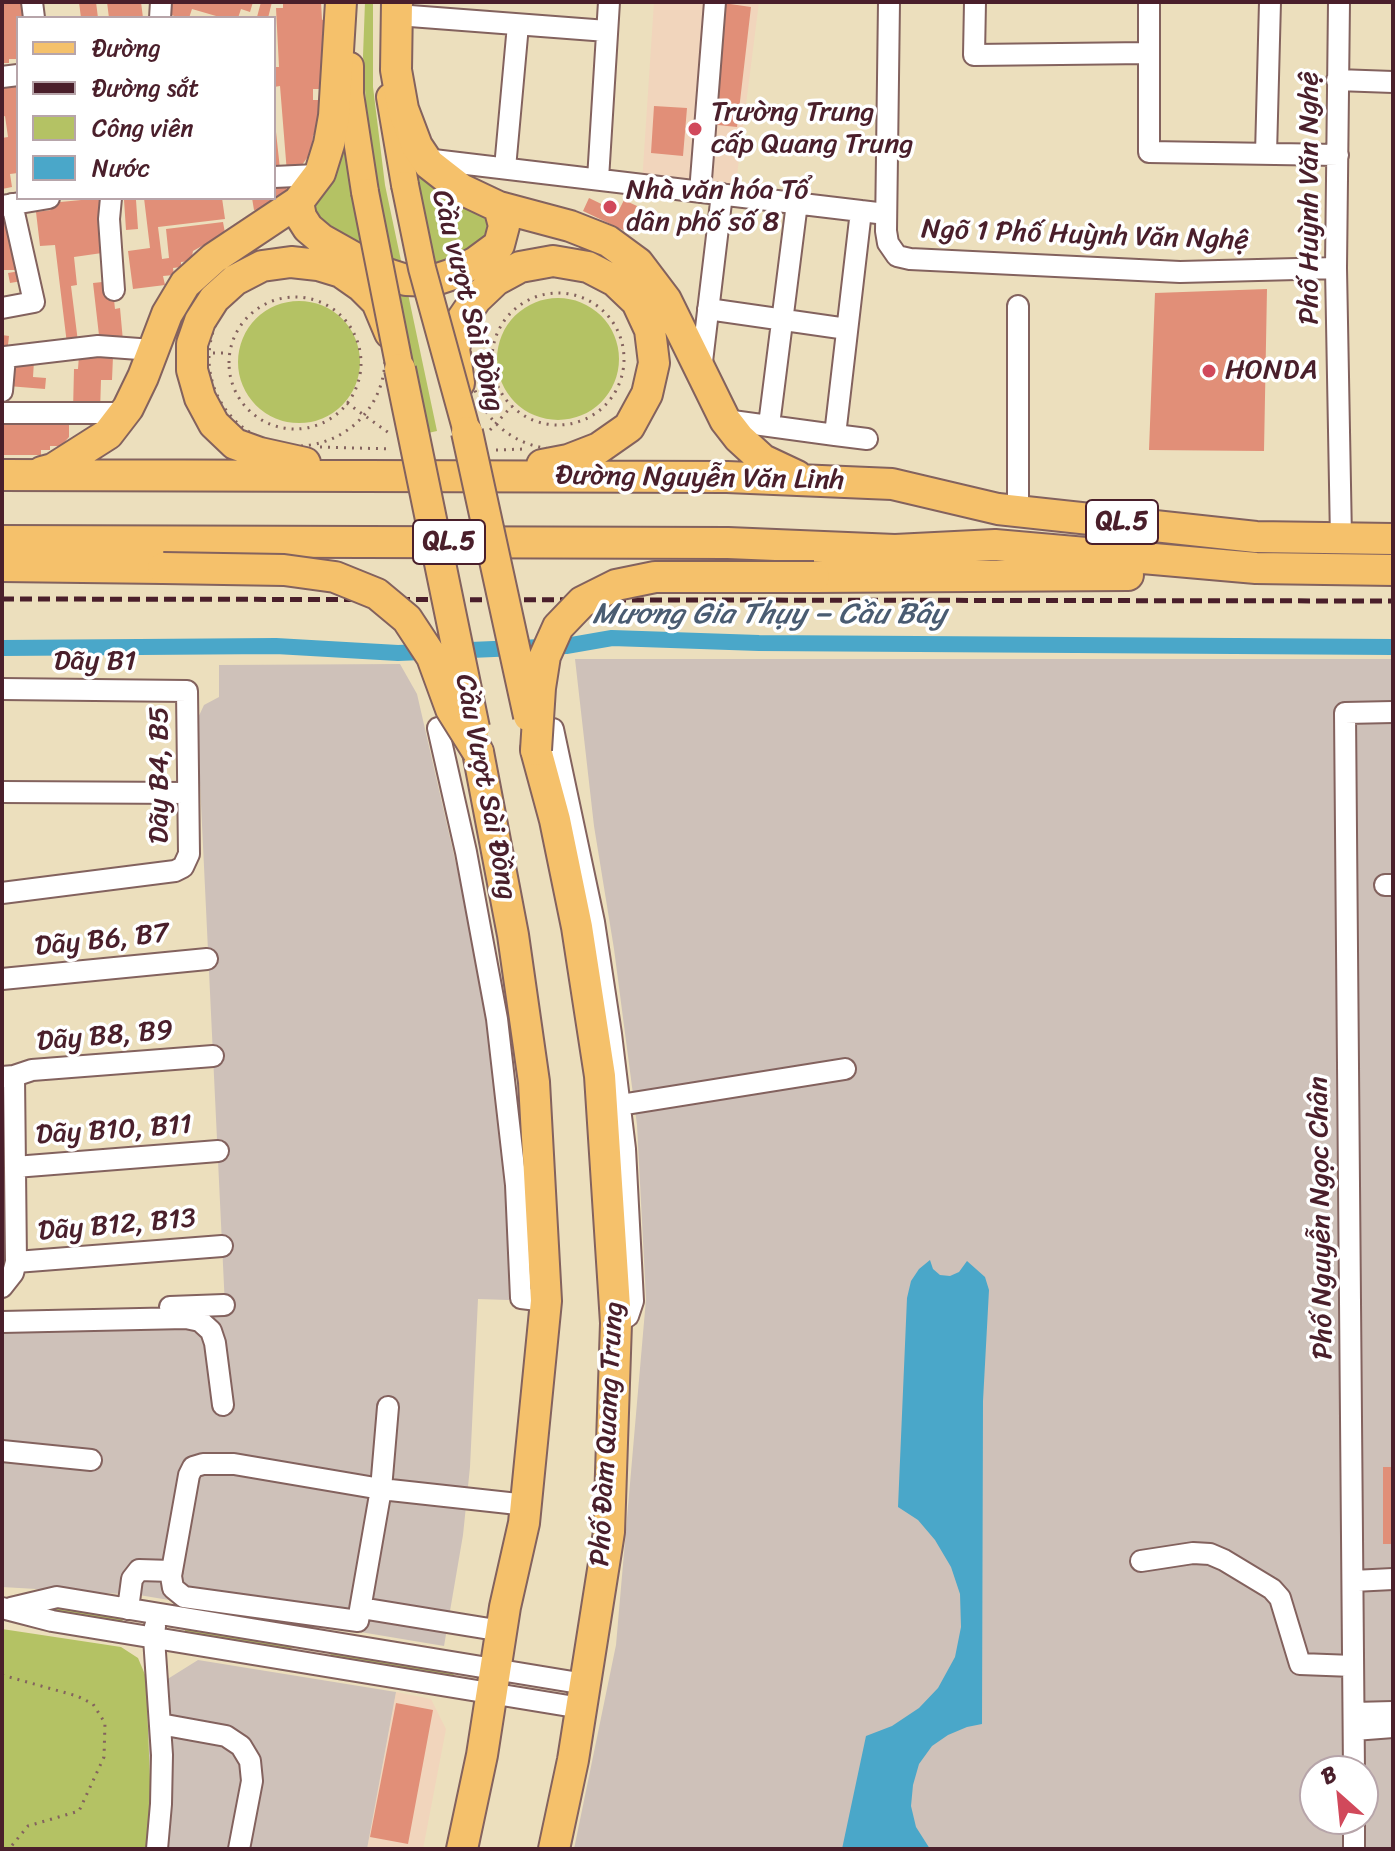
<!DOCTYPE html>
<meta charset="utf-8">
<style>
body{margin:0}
#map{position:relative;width:1395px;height:1851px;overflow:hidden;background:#ecdfbd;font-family:Sriracha,sans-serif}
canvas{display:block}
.frame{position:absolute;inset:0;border:4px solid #4a1f2b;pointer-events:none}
.legend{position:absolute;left:16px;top:16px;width:260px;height:184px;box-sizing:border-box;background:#fff;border:2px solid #b7a5aa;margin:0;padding:10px 14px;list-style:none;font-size:24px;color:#4a1f2b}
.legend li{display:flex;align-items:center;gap:16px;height:40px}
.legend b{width:40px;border:2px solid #b7a5aa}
.north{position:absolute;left:1299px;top:1755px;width:80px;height:80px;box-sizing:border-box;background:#fff;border:2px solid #b7a5aa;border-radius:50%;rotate:333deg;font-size:22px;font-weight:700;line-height:32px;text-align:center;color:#4a1f2b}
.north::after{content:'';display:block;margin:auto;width:28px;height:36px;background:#d1495b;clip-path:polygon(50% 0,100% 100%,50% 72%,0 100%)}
</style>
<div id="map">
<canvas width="1395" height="1851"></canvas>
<div class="frame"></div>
<ul class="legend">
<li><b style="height:10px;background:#f5c16b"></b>Đường</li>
<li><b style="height:10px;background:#4a1f2b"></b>Đường sắt</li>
<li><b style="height:22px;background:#b4c264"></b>Công viên</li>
<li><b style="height:22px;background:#4aa7c9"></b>Nước</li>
</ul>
<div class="north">B</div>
</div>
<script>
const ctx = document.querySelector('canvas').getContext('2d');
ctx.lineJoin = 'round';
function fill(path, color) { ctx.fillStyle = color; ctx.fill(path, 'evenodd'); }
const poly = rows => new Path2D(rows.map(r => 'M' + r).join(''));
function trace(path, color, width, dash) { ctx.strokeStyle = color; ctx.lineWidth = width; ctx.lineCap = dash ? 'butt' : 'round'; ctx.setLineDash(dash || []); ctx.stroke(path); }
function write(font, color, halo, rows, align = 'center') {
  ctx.font = font + ' Sriracha,sans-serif'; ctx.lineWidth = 7; ctx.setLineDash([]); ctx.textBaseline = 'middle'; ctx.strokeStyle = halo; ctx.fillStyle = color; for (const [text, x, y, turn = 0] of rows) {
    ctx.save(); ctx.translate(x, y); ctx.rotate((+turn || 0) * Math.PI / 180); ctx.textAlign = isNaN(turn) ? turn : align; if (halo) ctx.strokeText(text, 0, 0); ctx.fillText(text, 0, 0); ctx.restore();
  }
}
fill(poly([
 [654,2,759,2,735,191,642,183],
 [396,1692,431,1699,446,1729,423,1849,367,1849]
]), '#f1d5bc');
fill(poly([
 [575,659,1393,659,1393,1849,574,1849,616,1645,646,1299,637,1125,614,949,594,826],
 [1315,1771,1363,1771,1363,1819,1315,1819],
 [400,664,417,694,477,955,502,1116,508,1216,509,1300,478,1299,470,1467,463,1535,444,1646,139,1595,2,1587,2,1315,225,1307,197,720,204,705,219,697,219,665],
 [2,1163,6,1165,7,1251,2,1260],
 [198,1660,396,1692,367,1849,147,1849,151,1806,146,1677,166,1680]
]), '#cec1b9');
fill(poly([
 [365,2,373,2,373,87,385,185,437,431,428,433,376,187,367,122,363,56],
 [348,113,375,265,308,210],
 [404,141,482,215,489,225,491,236,424,282],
 '497 359a61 61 0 1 1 122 0a61 61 0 1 1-122 0Z',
 '238 362a61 61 0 1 1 122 0a61 61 0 1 1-122 0Z',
 [77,1607,123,1618,122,1623,32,1610],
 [186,1625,292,1645,291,1651,184,1636],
 [2,1629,121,1647,138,1658,146,1677,151,1806,147,1849,2,1849],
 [331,1652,453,1670,454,1673,453,1677,330,1657]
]), '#b4c264');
fill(poly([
 [930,1260,933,1269,940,1275,950,1276,959,1272,967,1261,985,1277,989,1290,983,1401,982,1724,967,1727,948,1735,932,1746,919,1764,913,1785,911,1806,916,1827,930,1849,842,1849,866,1736,892,1726,919,1708,938,1688,955,1657,961,1627,960,1594,951,1567,935,1540,918,1520,898,1507,907,1298,911,1281,919,1269]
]), '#4aa7c9');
trace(poly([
 [2,648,276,646,398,653,566,646,612,638,759,643,1393,647]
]), '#4aa7c9', 16);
fill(poly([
 [2,2,22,2,22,18,18,18,18,59,9,59,9,63,2,63],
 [79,2,96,2,98,18,81,18],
 [107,2,141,2,143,18,109,18],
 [171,2,253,2,250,12,241,9,238,18,223,18,192,9,189,18,182,18,167,14],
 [261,2,272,2,268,18,257,17],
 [283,2,321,2,322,20,325,19,325,33,322,33,324,78,320,78,321,89,313,89,313,100,320,100,317,135,313,135,312,151,297,172,287,173,280,86,274,87,274,67,279,67,276,8,283,8],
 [723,3,751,7,737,127,708,124],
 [18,78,18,93,16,93,18,173,10,174,12,187,2,189,2,138,8,137,5,116,2,117,2,81],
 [654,106,687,108,683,156,651,153],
 [274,132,276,132,280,169,274,170],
 [285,180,287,191,262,209,254,210,252,198,274,198,274,181],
 [102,198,109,252,74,257,77,285,71,286,78,342,67,344,55,245,40,246,36,212,51,210,50,203],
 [144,198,222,198,225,219,158,227,162,259,169,258,166,229,223,222,225,233,193,251,191,261,181,262,181,267,173,268,174,275,163,276,165,285,133,289,128,251,150,248],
 [589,198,618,212,624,200,637,206,625,231,583,211],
 [124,200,136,200,138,229,126,230],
 [12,212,16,270,2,270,2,213],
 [26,270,28,280,10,283,8,273],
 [112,281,115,309,120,308,123,341,100,344,93,283],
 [1267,289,1264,451,1149,450,1155,293],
 [2,335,9,336,7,354,2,353],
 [79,355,113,356,112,380,101,380,100,412,73,411,74,369,78,369],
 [10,360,34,361,33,377,46,378,45,389,8,386],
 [2,419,69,419,69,437,61,446,50,446,50,450,41,450,41,455,2,455],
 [1383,1467,1393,1467,1393,1544,1383,1544],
 [396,1703,433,1710,408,1844,370,1837]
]), '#e18f78');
const minor = poly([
 [32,2,34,18],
 [889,2,886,231,888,243,897,256,910,259,1180,272,1336,268],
 [975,2,974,55,1147,53],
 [1149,2,1149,152,1338,155],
 [1339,2,1336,268,1341,539],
 [397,15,607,31],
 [160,18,161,2],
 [2,77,18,75],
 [1337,80,1393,82],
 [1266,154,1270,2],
 [425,159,886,214],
 [505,168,518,25],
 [274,177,317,175],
 [598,179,609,2],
 [700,192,715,2],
 [111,198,109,219,114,290],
 [2,206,49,198],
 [1018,306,1018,511],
 [2,308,34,302,12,204],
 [708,309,847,329],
 [701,370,722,194],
 [2,391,5,357,98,346,153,350],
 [2,413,124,413],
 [725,420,835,435,861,211],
 [769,425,797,203],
 [835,435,867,439],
 [2,689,187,691,189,854,183,867,175,871,2,893],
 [438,728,466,852,497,1019,516,1185,521,1298,546,1301],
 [553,729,594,922,611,1034,625,1149,633,1301,628,1316,616,1323],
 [2,792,188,793],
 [1385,885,1393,885],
 [2,979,207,959],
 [2,1077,14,1076,32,1070,213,1056],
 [620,1105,845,1069],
 [15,1167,218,1151],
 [16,1262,222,1246],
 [2,1287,13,1273,16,1262,14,1076],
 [170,1307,224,1305],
 [2,1322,186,1318,200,1321,211,1331,215,1343,223,1405],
 [388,1407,381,1489,358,1621,184,1597,173,1588,171,1576,189,1475,193,1467,203,1464,234,1464,381,1489,527,1505],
 [2,1451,91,1460],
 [1141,1561,1193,1553,1210,1554,1224,1560,1272,1589,1280,1598,1300,1664,1353,1666],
 [1353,1581,1393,1579],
 [2,1608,52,1621,581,1708],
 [11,1608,57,1597,585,1684],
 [361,1608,502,1631],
 [128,1609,132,1579,139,1570,172,1571],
 [155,1626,154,1638,162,1755,161,1804,157,1849],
 [1354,1713,1393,1712],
 [160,1724,226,1736,241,1746,250,1761,252,1781,239,1849],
 [1354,1730,1393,1727],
 [1354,1771,1345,713,1393,712],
 [1354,1819,1354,1849]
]);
const major = poly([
 [350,66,350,94,365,192],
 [390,97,405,185]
]);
const highway = poly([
 [397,2,396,70,403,109,417,146,429,164,461,189,499,207,570,226,608,241,638,263,666,300,725,420,739,438,763,460,797,476],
 [298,202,301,217,308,228,321,239,378,271,406,280,432,281,453,274,476,262,499,245,504,226,499,207],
 [459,383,454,349,461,321,476,299,496,280,520,267,553,261,588,267,615,281,637,302,650,330,654,363,647,394,629,427,599,448,568,460,542,465],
 [305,463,260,453,235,444,214,424,200,398,192,370,192,344,200,321,214,299,235,280,262,266,291,262,318,265,341,272,361,286,377,302,390,333],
 [42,472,53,469,108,434,128,408,143,377,167,314,185,284,214,258,298,202,320,173,329,144,334,116,341,2],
 [2,475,727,477,892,484,998,509,1256,537,1393,539],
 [2,541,728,543,895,550,995,545,1256,568,1393,570],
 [2,566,163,568],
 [814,577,1128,575],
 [536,750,555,820,577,927,600,1076,616,1323,609,1532,573,1760,554,1849],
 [462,1849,482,1755,505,1607,524,1523,546,1301,534,1082,513,935,478,752]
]);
trace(minor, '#83625e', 24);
trace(major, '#83625e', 30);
trace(highway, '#83625e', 34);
trace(poly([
 '209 358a88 88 0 1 1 176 0a88 88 0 1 1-176 0Z',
 '470 361a88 88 0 1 1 176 0a88 88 0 1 1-176 0Z',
 '492 359a66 66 0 1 1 132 0a66 66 0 1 1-132 0Z',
 '229 363a66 66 0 1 1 132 0a66 66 0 1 1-132 0Z',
 [213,353,229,353],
 [347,403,389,433],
 [490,430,512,406],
 [320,447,392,449],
 [496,450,524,449],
 [2,1675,77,1696,93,1704,105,1723,104,1757,79,1811,28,1826,9,1849]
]), '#83625e', 3, [2, 6]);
trace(minor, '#fff', 20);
trace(major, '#f5c16b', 26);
trace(highway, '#f5c16b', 30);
trace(poly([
 [2,599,1393,601]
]), '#4a1f2b', 5, [12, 6]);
const majorBridge = poly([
 [405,185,422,268,467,432],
 [365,192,400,369]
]);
const highwayBridge = poly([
 [400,369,474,728],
 [467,432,529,716],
 [163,568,284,570,335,577,377,594,407,619,432,657,451,709,478,752],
 [536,750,540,688,545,656,558,627,582,602,616,585,655,577,814,577]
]);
trace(majorBridge, '#83625e', 30, []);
trace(highwayBridge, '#83625e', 34, []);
trace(majorBridge, '#f5c16b', 26);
trace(highwayBridge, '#f5c16b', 30);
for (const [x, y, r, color] of [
 [695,129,8,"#d1495b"],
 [610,207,8,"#d1495b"],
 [1209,371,8,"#d1495b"]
]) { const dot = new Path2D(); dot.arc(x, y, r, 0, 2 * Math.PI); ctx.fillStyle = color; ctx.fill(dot); trace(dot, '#fff', 3); }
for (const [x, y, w] of [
 [1122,522,72],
 [449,542,72]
]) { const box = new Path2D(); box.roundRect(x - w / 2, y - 22, w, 44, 6); ctx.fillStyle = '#fff'; ctx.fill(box); trace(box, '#4a1f2b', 2); }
write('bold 26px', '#4a1f2b', null, [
 ["QL.5",1122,522],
 ["QL.5",449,542]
]);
write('28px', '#4a1f2b', '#fff', [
 ["Trường Trung",711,113],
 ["cấp Quang Trung",711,145],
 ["Nhà văn hóa Tổ",626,191],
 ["dân phố số 8",626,223],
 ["HONDA",1225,371]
], 'left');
write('28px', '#4a1f2b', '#fff', [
 ["Phố Huỳnh Văn Nghệ",1310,198,-90],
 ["Ngõ 1 Phố Huỳnh Văn Nghệ",1085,236,2],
 ["Cầu vượt Sài Đồng",467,301,76],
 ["Đường Nguyễn Văn Linh",700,479,1],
 ["Dãy B1",95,662],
 ["Dãy B4, B5",160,775,-90],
 ["Cầu Vượt Sài Đồng",485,787,79],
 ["Dãy B6, B7",102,941,-6],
 ["Dãy B8, B9",105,1037,-5],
 ["Dãy B10, B11",114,1131,-4],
 ["Phố Nguyễn Ngọc Chân",1322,1218,-91],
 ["Dãy B12, B13",117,1226,-5],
 ["Phố Đàm Quang Trung",608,1434,-87]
]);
write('italic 30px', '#4a5c72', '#fff', [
 ["Mương Gia Thụy – Cầu Bây",769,615]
]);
</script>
